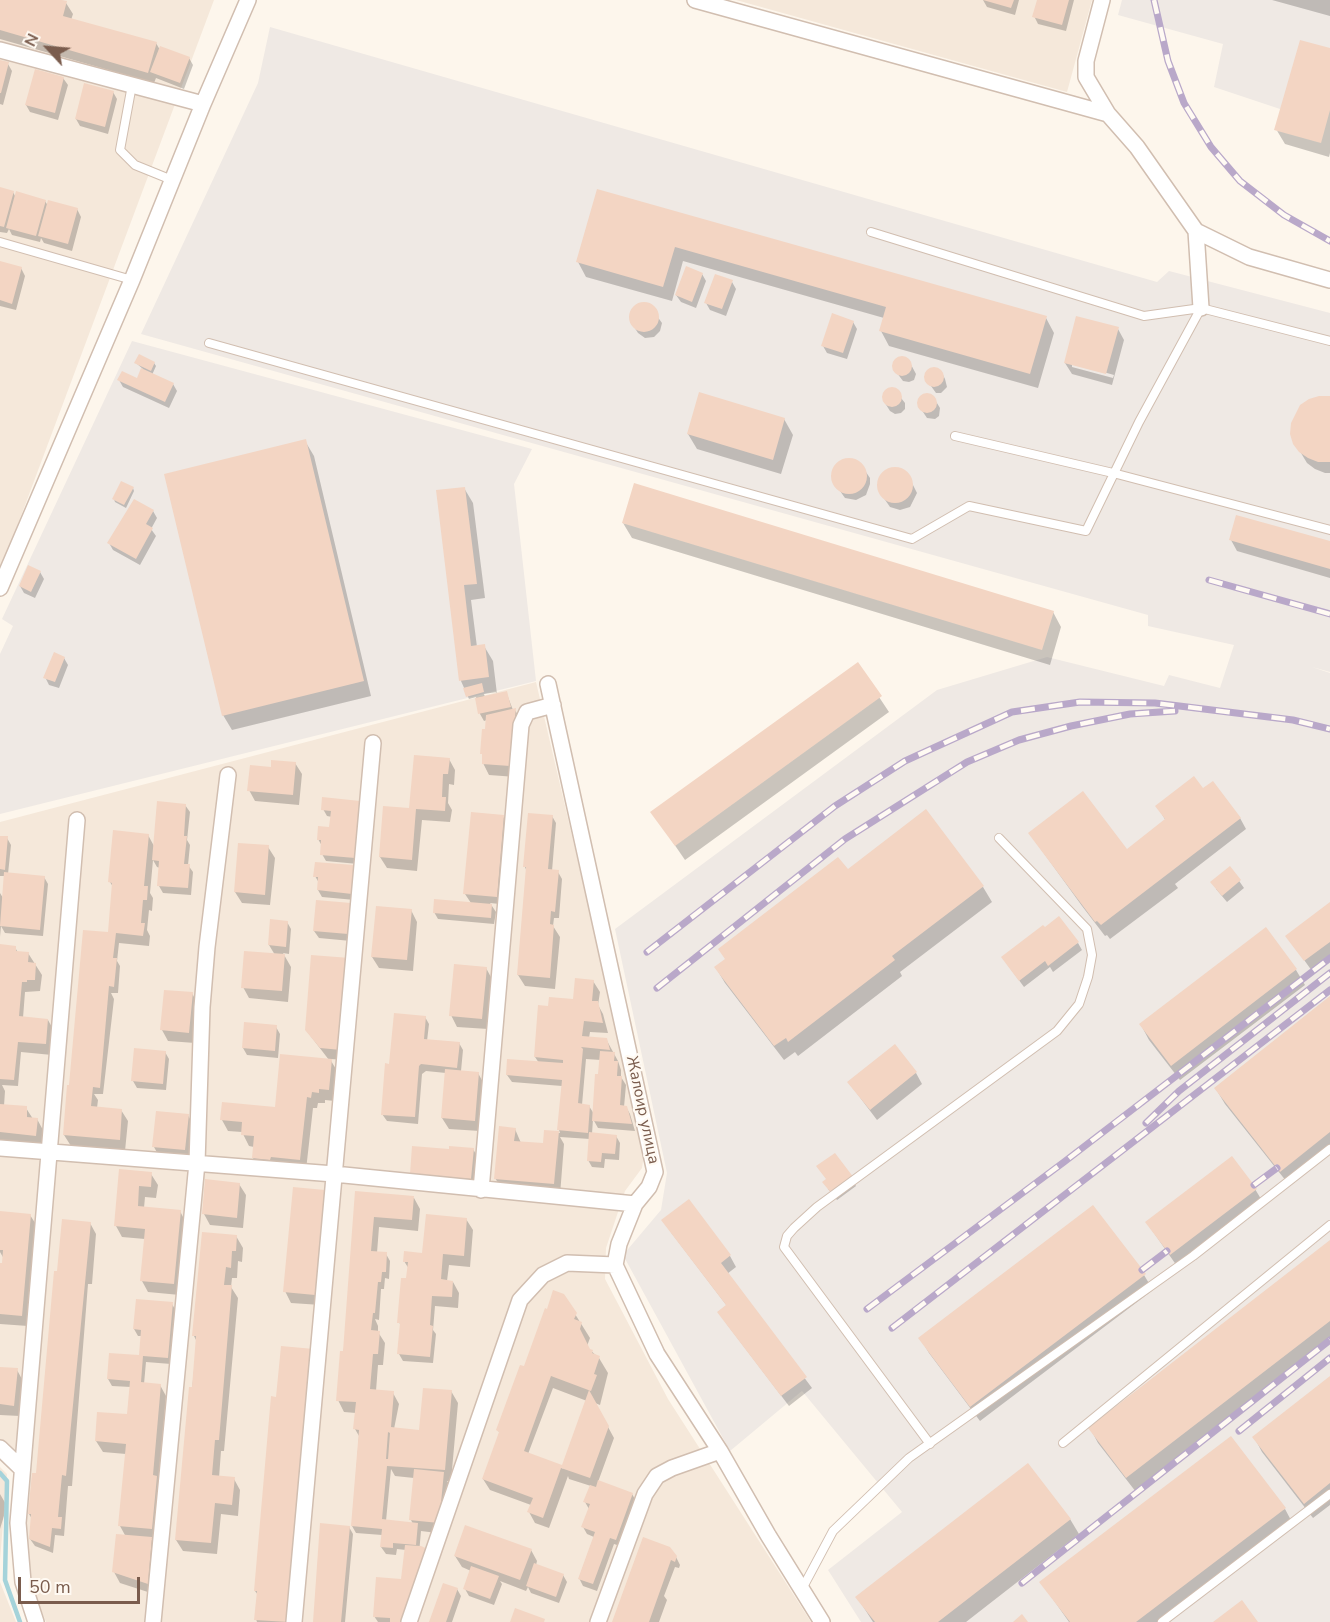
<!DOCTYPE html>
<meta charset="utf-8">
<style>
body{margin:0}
#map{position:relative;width:1330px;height:1622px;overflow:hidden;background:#fdf6ec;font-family:"Nunito Sans",sans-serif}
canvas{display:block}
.north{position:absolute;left:18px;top:18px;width:60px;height:60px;-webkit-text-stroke:4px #fffaf3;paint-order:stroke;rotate:296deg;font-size:16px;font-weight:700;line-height:24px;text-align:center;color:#7a5c4d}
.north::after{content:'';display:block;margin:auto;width:21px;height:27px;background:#7a5c4d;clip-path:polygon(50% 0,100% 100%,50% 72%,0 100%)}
.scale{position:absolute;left:18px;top:1577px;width:122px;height:27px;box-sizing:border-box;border:3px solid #7a5c4d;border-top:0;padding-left:8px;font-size:18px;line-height:21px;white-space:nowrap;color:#7a5c4d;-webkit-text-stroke:4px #fffaf3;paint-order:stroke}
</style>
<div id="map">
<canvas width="1330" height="1622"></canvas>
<div class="north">N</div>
<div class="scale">50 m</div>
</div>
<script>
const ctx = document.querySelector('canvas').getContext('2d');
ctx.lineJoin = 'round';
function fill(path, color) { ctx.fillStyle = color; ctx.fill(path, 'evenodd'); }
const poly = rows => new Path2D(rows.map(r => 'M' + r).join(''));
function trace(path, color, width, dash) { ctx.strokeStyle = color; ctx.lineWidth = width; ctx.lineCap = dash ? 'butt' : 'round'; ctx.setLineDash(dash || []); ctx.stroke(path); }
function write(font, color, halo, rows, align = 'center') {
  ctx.font = font + ' "Nunito Sans",sans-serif'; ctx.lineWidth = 4.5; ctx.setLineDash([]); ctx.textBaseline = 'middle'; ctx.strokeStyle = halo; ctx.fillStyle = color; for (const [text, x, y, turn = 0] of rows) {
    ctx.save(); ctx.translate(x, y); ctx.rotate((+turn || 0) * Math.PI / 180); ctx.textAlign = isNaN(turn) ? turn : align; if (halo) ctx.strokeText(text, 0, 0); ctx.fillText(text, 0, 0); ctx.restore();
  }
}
fill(poly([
 [0,0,214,0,0,572],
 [736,0,1092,0,1067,92],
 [536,682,645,1148,642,1168,625,1191,606,1248,605,1279,668,1399,811,1622,46,1622,18,1553,30,1470,0,1441,0,822],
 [0,1467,7,1474,0,1560],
 [0,1582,16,1622,0,1622]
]), '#f5e8da');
fill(poly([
 [1122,0,1330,0,1330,110,1280,109,1214,87,1223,44,1118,15],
 [270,27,1157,282,1169,271,1330,313,1330,672,1312,667,1330,673,1330,1622,861,1622,828,1570,902,1512,802,1391,730,1451,623,1255,661,1210,667,1173,615,929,937,690,1047,657,1164,686,1169,675,1220,688,1234,645,1148,626,1148,615,141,334,258,83],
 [132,341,532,449,514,484,536,681,0,814,0,654,13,626,2,619]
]), '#efe9e4');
fill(poly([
 [0,0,57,0,66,3,73,14,71,20,156,43,160,50,189,58,193,65,184,89,156,78,154,83,0,39],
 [983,0,1019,0,1015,15,987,7],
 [1038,0,1074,0,1066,31,1038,24,1034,16],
 [1272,0,1330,0,1330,16],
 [1330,50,1330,153,1329,157,1285,144,1276,129],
 [0,62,8,64,12,71,3,105,0,104],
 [63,78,68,85,58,120,30,112,26,105],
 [113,92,117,99,108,134,80,126,76,119],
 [0,189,13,192,16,198,45,201,48,206,77,209,81,217,72,251,44,243,41,238,40,242,12,235,9,229,7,233,0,232],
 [598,191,1046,318,1054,333,1038,388,889,346,881,331,884,318,683,261,672,301,586,277,578,262],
 [0,263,21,268,25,276,16,310,0,306],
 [702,274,706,281,696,308,681,302,676,295],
 [732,282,736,289,726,316,710,310,706,303],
 [641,304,649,305,662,323,660,331,654,337,645,338,638,333,631,322,632,313],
 [853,322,857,329,847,359,827,353,823,346],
 [1118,329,1124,340,1112,385,1072,374,1065,363],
 [1072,363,1114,375,1113,378,1072,367],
 [903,357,908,359,916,374,914,380,909,382,903,381,894,369,896,361],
 [136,363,154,363,156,366,152,375,173,384,177,391,169,408,123,387,119,380,138,380,143,369],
 [936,368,941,371,945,379,947,387,941,393,936,393,926,379,926,374,930,369],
 [889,389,894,389,905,403,905,409,901,413,895,414,890,411,885,403,884,395],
 [926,394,932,395,940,408,939,416,935,419,927,418,919,406,919,400],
 [1330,398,1330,473,1325,473,1315,469,1307,463,1295,443],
 [784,419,793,435,781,474,697,449,688,434],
 [305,441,314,456,371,696,232,730,223,715],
 [844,460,854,460,859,462,870,478,870,484,866,495,856,500,845,498,833,481,832,476,835,466],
 [892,469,904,471,908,475,917,493,910,507,900,510,890,507,879,491,878,485,883,474],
 [133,488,134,491,126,508,115,502,114,499],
 [464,488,473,503,485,598,471,600,477,647,484,646,493,661,497,694,506,692,513,710,515,710,521,721,516,777,489,775,483,763,487,720,484,721,480,714,476,697,469,699,461,681],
 [497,692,497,695,485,697,484,694],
 [153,511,157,518,151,529,156,536,140,565,113,550,109,543],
 [623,523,1053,612,1061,627,1050,665,632,538],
 [1231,540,1330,543,1330,578,1237,551],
 [40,572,44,579,35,598,24,593,20,586],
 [64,658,68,665,59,688,49,685,45,677],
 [857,664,889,712,685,860,652,812],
 [449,759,455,770,454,785,449,784,448,803,452,810,450,822,422,820,417,871,387,868,380,857,411,810],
 [295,763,302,774,299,805,255,801,249,790,272,768],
 [1203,790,1240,818,1246,829,1175,884,1178,888,1110,939,1107,935,1105,936,1082,906,1030,834,1126,851,1166,821,1157,806],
 [359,802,363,809,358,864,326,861,322,854,322,846,318,839,331,828,332,817,327,816,323,809],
 [185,805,190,812,187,840,190,845,188,865,193,872,191,895,163,893,159,886,160,868,157,867,153,860,150,893,153,898,152,911,149,910,147,930,150,936,149,946,119,943,117,961,120,966,118,993,111,993,114,999,103,1094,94,1094,98,1100,97,1108,121,1110,128,1121,125,1151,71,1146,64,1135,111,934,113,887,110,882,148,835,154,846],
 [503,816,509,828,500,904,490,903,496,912,494,924,438,919,434,912,471,903,465,894],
 [552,816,556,823,552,871,558,872,562,879,559,918,554,918,553,926,560,937,555,989,525,986,518,975,527,872,525,867],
 [0,838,7,838,11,845,8,874,44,877,48,884,43,936,5,933,1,926,0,937,0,893,3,898,5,876,0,876],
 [268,847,275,858,270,905,242,903,235,892],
 [353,867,357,874,355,900,322,897,318,890,319,883,315,876],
 [1230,868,1244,888,1227,902,1216,889],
 [847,872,983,887,992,902,900,972,902,976,798,1056,795,1052,784,1060,725,983,716,968],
 [1330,903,1330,957,1312,971,1287,936],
 [350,904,354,911,351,941,319,938,314,931],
 [411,910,417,922,413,971,379,968,372,957],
 [287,922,291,929,289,954,283,953,291,967,288,1002,249,998,243,987,275,955,269,945],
 [1265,929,1296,970,1305,985,1180,1080,1149,1040,1141,1025],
 [1078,943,1082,950,1053,972,1050,967,1024,987,1007,964],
 [0,946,15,947,18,953,28,953,42,975,40,991,25,992,23,1018,48,1020,54,1031,52,1055,21,1052,18,1086,2,1085,5,1091,4,1106,26,1108,33,1119,37,1119,43,1130,42,1146,0,1143],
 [313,957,347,1060,330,1059,337,1071,335,1101,325,1100,325,1103,318,1103,317,1108,313,1108,306,1170,259,1169,253,1158,254,1147,249,1146,242,1132,228,1131,222,1120,277,1108,329,1060,306,1030],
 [486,968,492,979,488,1029,457,1027,451,1015],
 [593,981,600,992,598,1005,603,1014,608,1033,590,1032,589,1038,606,1039,618,1061,621,1070,621,1077,626,1085,624,1107,626,1107,630,1114,635,1131,598,1128,593,1119,592,1134,616,1136,620,1143,619,1160,605,1159,604,1168,592,1167,588,1160,590,1139,560,1137,564,1144,560,1195,502,1189,495,1178,515,1129,521,1143,545,1145,546,1132,560,1133,559,1130,562,1086,512,1082,507,1075,539,1063,535,1057,549,1008,575,1001],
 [586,1059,601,1060,594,1114,589,1106,582,1105],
 [192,993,198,1005,195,1043,168,1041,162,1030],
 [1330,998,1330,1153,1290,1186,1225,1104,1216,1089],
 [425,1017,429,1024,427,1041,459,1043,463,1050,461,1071,478,1073,484,1084,480,1131,449,1129,442,1118,446,1073,426,1071,422,1074,418,1124,387,1121,382,1114],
 [276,1027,280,1034,278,1058,247,1055,243,1048],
 [165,1052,169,1059,166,1090,137,1088,133,1081],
 [916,1073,922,1084,877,1120,849,1083],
 [188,1115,194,1127,191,1161,160,1158,154,1147],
 [473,1149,480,1161,477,1190,418,1185,411,1174,450,1151],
 [121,1171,151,1174,158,1185,156,1198,145,1197,144,1208,180,1211,186,1223,180,1295,148,1292,142,1281,145,1239,122,1237,116,1226],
 [852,1179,856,1186,837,1200,828,1189,827,1180],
 [239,1184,246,1195,243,1228,210,1225,204,1214],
 [1255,1189,1264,1204,1179,1269,1147,1223],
 [324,1191,330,1202,321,1305,291,1303,285,1291],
 [357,1193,414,1198,420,1209,418,1231,379,1227,377,1253,386,1254,390,1261,389,1279,385,1278,384,1289,381,1289,379,1320,375,1319,378,1326,378,1332,385,1343,383,1365,378,1365,376,1391,393,1393,399,1404,394,1429,420,1431,451,1391,458,1403,451,1481,447,1481,449,1484,445,1534,421,1531,413,1622,378,1622,374,1616,405,1581,406,1550,397,1549,396,1555,386,1554,381,1547,382,1535,356,1533,352,1526,359,1436,355,1429,356,1413,344,1412,338,1400,348,1312],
 [391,1469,395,1476,414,1478,411,1520,413,1524,386,1521],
 [0,1212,30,1215,37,1226,28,1326,0,1324,0,1265,3,1265,4,1259,0,1252],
 [466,1219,473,1230,470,1267,449,1265,447,1281,453,1282,459,1293,458,1308,435,1306,433,1330,436,1334,433,1363,403,1361,399,1354,401,1326,399,1322,408,1280,409,1269,404,1261,424,1254],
 [90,1223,96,1234,92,1284,88,1284,72,1486,68,1486,64,1536,55,1535,53,1553,35,1546,30,1539,32,1519,29,1514,37,1475,60,1273],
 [670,1231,730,1256,736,1267,727,1274,812,1388,789,1406,726,1323,727,1306],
 [236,1236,243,1248,242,1262,238,1261,237,1278,232,1278,231,1287,238,1298,224,1451,221,1451,219,1478,234,1479,240,1490,238,1516,221,1514,217,1554,183,1551,176,1540,197,1342,194,1336],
 [1330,1242,1330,1342,1136,1492,1098,1443,1090,1428],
 [1144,1275,1153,1290,980,1421,929,1353,920,1338],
 [172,1304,176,1311,171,1364,146,1362,144,1384,160,1385,166,1396,159,1482,163,1488,158,1539,151,1539,158,1550,154,1594,120,1583,114,1572,126,1537,120,1526,126,1454,103,1452,96,1441,128,1416,131,1387,112,1386,108,1379,140,1357,142,1336,138,1336,134,1329],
 [575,1314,590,1338,587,1346,590,1350,599,1358,608,1373,600,1405,595,1403,614,1438,598,1482,632,1494,636,1501,620,1546,614,1544,597,1591,583,1586,579,1578,594,1537,587,1534,583,1527,589,1509,585,1502,591,1486,569,1479,568,1476,549,1528,535,1523,529,1512,531,1505,490,1490,483,1479,500,1434,498,1430,524,1368],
 [553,1388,587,1401,563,1469,561,1466,528,1454],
 [0,1368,17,1370,23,1381,20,1416,0,1415],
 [1330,1378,1330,1505,1313,1518,1262,1452,1254,1437],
 [272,1398,293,1622,257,1622,256,1619,258,1595,255,1591],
 [0,1494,7,1506,0,1529],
 [1285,1509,1293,1524,1164,1622,1069,1622,1041,1582],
 [1070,1519,1079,1534,966,1622,873,1622,857,1597],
 [349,1527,353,1534,345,1622,315,1622],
 [643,1539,676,1557,680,1565,679,1568,675,1567,664,1596,667,1600,659,1622,613,1622],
 [531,1550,537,1561,536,1565,563,1575,567,1582,559,1603,531,1593,528,1587,526,1591,500,1581,502,1584,494,1605,469,1596,465,1589,471,1571,462,1567,455,1556],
 [457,1589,461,1596,452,1622,431,1622]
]), '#0003');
trace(poly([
 [0,1473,7,1481,5,1580,20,1622]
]), '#a5d3da', 4.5);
fill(poly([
 [0,0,62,0,67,1,63,16,157,42,148,73,0,30],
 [983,0,1014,0,1011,8],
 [1037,0,1069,0,1062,25,1032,17],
 [1300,40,1330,48,1330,110,1321,143,1274,130],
 [160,46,190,57,180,83,150,72],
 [0,60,9,62,1,93,0,93],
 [35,69,64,77,55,113,25,105],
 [84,83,114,91,105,127,75,119],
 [0,187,14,191,4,227,0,226],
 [597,189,1047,316,1030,374,879,331,886,307,675,247,663,287,576,262],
 [16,191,46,200,36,236,6,228],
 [48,200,78,208,68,244,38,236],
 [0,261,22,267,12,304,0,300],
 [686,266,703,273,692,302,675,295],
 [715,274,733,280,722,309,704,303],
 '629 317a15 15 0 1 1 30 0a15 15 0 1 1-30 0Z',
 [832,313,854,321,843,353,821,346],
 [1076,316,1119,327,1106,374,1064,363],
 [139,354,155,362,151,371,134,363],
 '892 366a10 10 0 1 1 20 0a10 10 0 1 1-20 0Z',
 '924 377a10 10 0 1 1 20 0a10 10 0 1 1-20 0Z',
 [141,368,174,383,165,402,117,380,122,371,137,378],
 '882 397a10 10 0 1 1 20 0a10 10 0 1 1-20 0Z',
 [699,392,785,418,773,460,687,434],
 '917 403a10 10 0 1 1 20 0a10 10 0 1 1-20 0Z',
 [1319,396,1330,396,1330,462,1318,462,1308,458,1299,452,1293,444,1290,434,1291,423,1300,405,1309,399],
 [306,439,364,681,222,716,164,474],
 '831 476a18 18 0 1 1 36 0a18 18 0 1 1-36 0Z',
 '877 485a18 18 0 1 1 36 0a18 18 0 1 1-36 0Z',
 [121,481,134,487,124,505,112,499],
 [634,483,1054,611,1042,650,622,523],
 [465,487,477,584,464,585,471,646,485,644,489,677,459,681,436,490],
 [134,499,154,510,146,524,153,528,136,559,107,543],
 [1236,515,1330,541,1330,569,1229,540],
 [28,565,41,571,31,592,19,586],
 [54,652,65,657,55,682,43,678],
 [858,662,882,696,675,846,650,812],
 [482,683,484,692,466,697,463,688],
 [507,691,511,707,478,714,475,698],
 [516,708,510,766,482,764,482,754,480,754,482,729,485,729,486,715],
 [414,755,450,758,448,774,443,774,442,797,446,797,445,811,416,809,412,860,379,857,383,806,409,808],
 [271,760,296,762,293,795,247,791,250,765,271,767],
 [1194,776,1203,788,1213,781,1241,818,1101,925,1097,921,1095,922,1028,833,1083,791,1127,849,1165,819,1155,806],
 [322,797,360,801,355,858,320,855,321,840,317,840,318,826,329,827,331,811,321,810],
 [157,801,186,804,184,836,187,836,184,864,190,864,188,888,157,886,159,861,152,860],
 [926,809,984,886,892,956,895,960,788,1042,786,1038,774,1046,714,967,725,959,718,949,838,857,848,869],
 [471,812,504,815,497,897,463,894],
 [528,813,553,815,548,869,559,870,555,912,551,911,550,924,554,925,550,978,517,975,526,867,523,867],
 [113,830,149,834,144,886,148,886,147,900,143,900,141,923,145,923,143,936,116,933,113,958,117,958,114,987,109,986,100,1088,93,1087,91,1106,122,1109,120,1140,63,1135,67,1085,69,1085,83,930,108,932,112,883,108,882],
 [0,836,8,836,5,870,0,869],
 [238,843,269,845,265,895,234,892],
 [315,862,354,865,352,894,317,890,318,877,313,877],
 [1230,866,1241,880,1222,896,1210,882],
 [4,872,45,876,40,930,0,926],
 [434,899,492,904,491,918,433,913],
 [316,900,351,903,348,934,313,931],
 [1330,902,1330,942,1304,961,1285,936],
 [376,906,412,909,407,960,371,957],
 [1059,916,1079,942,1048,966,1045,961,1019,981,1001,957,1043,925,1045,927],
 [270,919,288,921,286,947,268,945],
 [1266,927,1297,969,1171,1066,1139,1024],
 [0,944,16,946,16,951,29,952,28,962,36,963,35,980,27,980,27,982,22,982,19,1016,48,1019,46,1044,18,1042,14,1080,0,1079],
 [244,951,285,954,282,991,241,988],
 [311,955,350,958,341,1050,320,1048,305,1030],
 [454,964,487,967,482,1019,449,1016],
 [575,978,594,980,592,1001,598,1001,603,1023,584,1021,582,1036,607,1038,610,1050,581,1047,583,1049,578,1103,590,1105,588,1133,557,1130,562,1080,506,1075,507,1059,563,1063,563,1060,534,1057,538,1005,548,1006,549,997,573,999],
 [164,990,193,992,189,1033,160,1030],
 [1330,996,1330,1132,1280,1172,1214,1088],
 [394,1013,426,1016,424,1039,460,1042,457,1068,421,1064,419,1066,415,1117,381,1115,385,1063,389,1064],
 [244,1022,277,1025,275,1051,242,1048],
 [895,1044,917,1072,870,1110,847,1082],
 [134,1048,166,1051,163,1084,131,1081],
 [600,1051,615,1052,614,1061,618,1061,617,1076,622,1076,620,1105,627,1106,632,1124,592,1121,595,1074,598,1074],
 [280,1054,332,1059,329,1090,319,1089,319,1093,312,1092,311,1098,307,1097,300,1160,271,1157,270,1160,252,1158,254,1136,241,1135,242,1122,220,1120,222,1102,275,1107],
 [445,1069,479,1072,475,1121,441,1118],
 [0,1104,27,1106,27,1117,38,1118,36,1136,0,1132],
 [156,1111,189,1114,185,1150,152,1147],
 [499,1126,516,1128,514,1141,543,1143,544,1130,559,1131,554,1184,494,1179],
 [589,1132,617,1135,615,1154,602,1153,601,1162,587,1161],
 [412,1146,449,1149,449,1146,474,1148,471,1179,410,1174],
 [835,1153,854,1178,832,1194,822,1182,826,1179,816,1166],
 [1232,1156,1257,1189,1170,1255,1145,1222],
 [119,1169,152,1172,151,1187,139,1186,138,1206,181,1210,174,1284,140,1281,145,1229,114,1226],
 [205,1179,240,1183,237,1218,202,1214],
 [293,1187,325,1190,315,1295,283,1292],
 [355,1191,414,1196,412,1220,374,1217,371,1251,387,1252,386,1272,382,1272,381,1282,378,1282,375,1313,373,1313,371,1330,380,1331,378,1354,373,1354,370,1389,394,1391,391,1427,419,1430,423,1388,452,1390,445,1470,387,1466,382,1519,418,1523,416,1545,393,1543,393,1548,380,1547,382,1529,351,1526,359,1430,353,1429,356,1402,336,1401,340,1351,343,1351],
 [388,1432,390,1433,388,1459,386,1459],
 [689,1199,731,1255,721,1263,807,1377,781,1396,717,1312,726,1305,661,1220],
 [1093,1205,1146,1274,970,1407,918,1338],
 [0,1211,31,1214,22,1316,0,1314,0,1263,2,1263,3,1250,0,1250],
 [426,1214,467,1218,464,1256,443,1254,441,1279,453,1281,452,1297,432,1296,430,1325,433,1326,430,1357,397,1354,400,1323,397,1323,401,1278,406,1278,408,1262,403,1262,404,1251,422,1253],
 [62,1219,91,1222,66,1476,62,1475,58,1517,62,1517,61,1529,52,1528,50,1547,29,1539,31,1514,28,1514,32,1473,36,1473,54,1271,57,1271],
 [202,1232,237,1235,236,1251,232,1251,231,1268,226,1267,224,1285,232,1285,219,1440,215,1440,212,1475,235,1477,232,1505,215,1503,211,1543,175,1540,189,1387,192,1387,196,1336,192,1336],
 [1330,1240,1330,1321,1126,1478,1088,1428],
 [553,1290,564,1294,577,1313,574,1319,582,1322,580,1329,590,1349,593,1350,592,1353,600,1356,594,1374,597,1375,591,1391,551,1376,524,1451,562,1465,589,1390,609,1426,590,1478,561,1468,543,1518,527,1512,533,1498,482,1479,499,1432,496,1430,520,1365,524,1366,545,1308,547,1309],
 [136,1299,173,1302,168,1358,143,1356,141,1382,161,1384,153,1475,157,1476,152,1529,118,1526,126,1444,95,1441,97,1412,127,1414,130,1381,107,1379,109,1353,139,1355,141,1330,133,1329],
 [281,1346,314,1349,289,1622,254,1620,257,1591,254,1591,271,1396,276,1397],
 [0,1367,18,1368,14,1406,0,1404],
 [1330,1376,1330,1483,1304,1504,1252,1437],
 [1231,1436,1286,1508,1136,1622,1070,1622,1039,1582],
 [1028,1463,1071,1519,938,1622,875,1622,855,1597],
 [414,1469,444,1472,439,1523,409,1520],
 [598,1480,633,1493,616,1540,610,1538,593,1584,578,1579,595,1532,581,1527,590,1504,583,1502,590,1485,596,1487],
 [320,1523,350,1526,341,1622,313,1622],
 [465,1525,532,1549,520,1580,454,1556],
 [116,1534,152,1537,148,1584,112,1572],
 [643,1537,670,1547,677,1556,675,1562,671,1560,649,1622,612,1622],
 [405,1545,421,1546,430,1550,403,1622,390,1622,390,1618,373,1617,376,1577,401,1579],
 [534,1563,564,1574,556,1597,526,1586],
 [471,1566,499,1576,490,1599,463,1589],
 [443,1583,458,1588,446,1622,429,1622],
 [1242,1600,1258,1622,1213,1622],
 [515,1608,545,1619,544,1622,510,1622],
 [1022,1614,1028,1622,1013,1622]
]), '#f3d5c3');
const service = poly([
 [132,85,120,150,135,165,172,180],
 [871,232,1144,316,1201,308,1330,341],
 [0,242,132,280],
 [209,343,912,539,969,506,1086,531,1139,422,1201,308],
 [955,436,1113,473,1330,530],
 [1063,1443,1330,1225],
 [930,1444,784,1247,787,1236,794,1228,817,1207,1057,1031,1079,1004,1088,977,1092,955,1087,929,999,838],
 [802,1589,833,1531,909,1458,1193,1256,1330,1149],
 [1162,1622,1330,1494]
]);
const minor = poly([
 [695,0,1108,114],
 [1102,0,1086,61,1086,77,1108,114,1137,147,1196,231,1201,308],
 [0,50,203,104],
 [1196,231,1249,257,1330,280],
 [0,588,132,280,203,104,248,0],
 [548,684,655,1172,649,1187,635,1204,619,1244,615,1265,657,1354,720,1451,768,1535,822,1622],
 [0,1148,334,1174,635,1204],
 [481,1190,521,725,527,712,553,705],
 [0,1448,22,1469],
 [36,1622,23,1582,18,1523,77,820],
 [153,1622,197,1163,202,1007,207,947,228,775],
 [294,1622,373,743],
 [409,1622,520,1300,543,1275,567,1263,615,1265],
 [598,1622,645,1494,657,1476,672,1468,720,1451]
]);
trace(service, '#d1beb0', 10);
trace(minor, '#d1beb0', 18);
trace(service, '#fff', 8);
trace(minor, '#fff', 15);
const rail = poly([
 [1154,0,1168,61,1184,103,1211,147,1240,181,1284,215,1330,241],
 [1209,580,1330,614],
 [647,952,835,806,905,761,1012,712,1080,702,1155,703,1293,720,1330,729],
 [657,988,845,839,967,762,1019,740,1071,726,1130,714,1175,711],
 [1146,1123,1179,1091,1330,973],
 [1254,1185,1277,1168],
 [1142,1270,1167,1251],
 [867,1309,1064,1162,1330,958],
 [892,1328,1330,990],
 [1239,1431,1330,1358],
 [1022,1583,1330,1340]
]);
trace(rail, '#b9a8c9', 7);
trace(rail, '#fffaf3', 4.5, [14]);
write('16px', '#7a5c4d', '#fffaf3', [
 ["Жалоир улица",642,1110,78]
]);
</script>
